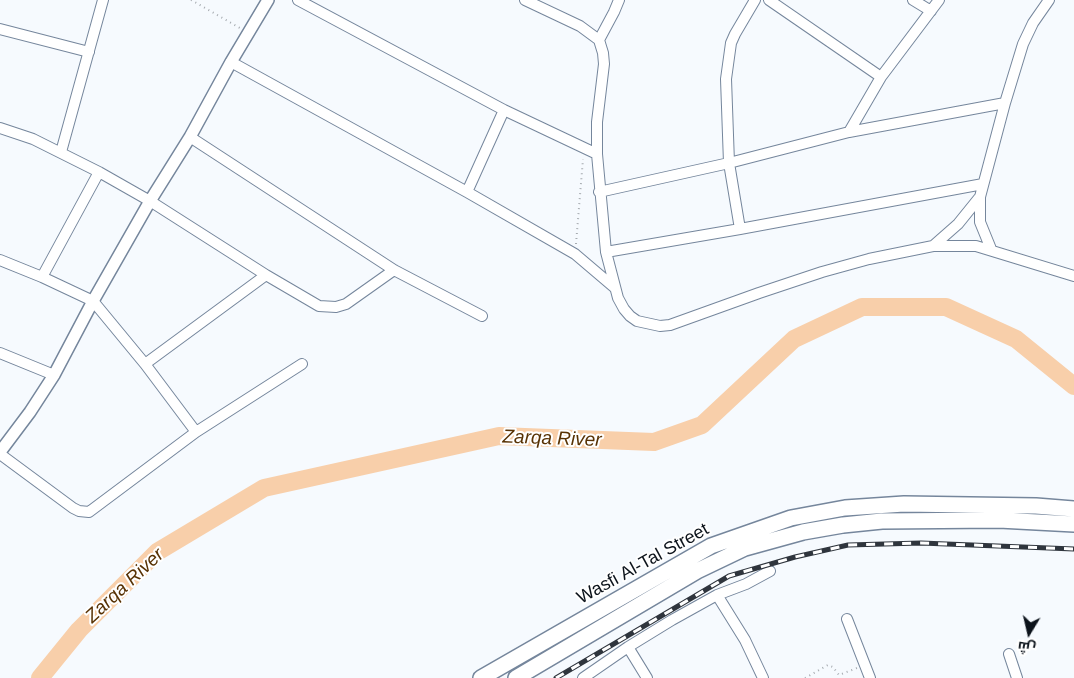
<!DOCTYPE html>
<meta charset="utf-8">
<style>
body{margin:0}
#map{position:relative;width:1074px;height:678px;overflow:hidden;background:#f6fafe;font-family:Arial,Cairo,sans-serif}
canvas{display:block}
.north{position:absolute;left:1004px;top:608px;width:50px;height:50px;-webkit-text-stroke:4px #fff;paint-order:stroke;rotate:189deg;font-size:14px;font-weight:700;line-height:20px;text-align:center;color:#0c131b}
.north::after{content:'';display:block;margin:auto;width:18px;height:22px;background:#0c131b;clip-path:polygon(50% 0,100% 100%,50% 72%,0 100%)}
</style>
<div id="map">
<canvas width="1074" height="678"></canvas>
<div class="north">ش</div>
</div>
<script>
const ctx = document.querySelector('canvas').getContext('2d');
ctx.lineJoin = 'round';
const poly = rows => new Path2D(rows.map(r => 'M' + r).join(''));
function trace(path, color, width, dash) { ctx.strokeStyle = color; ctx.lineWidth = width; ctx.lineCap = dash ? 'butt' : 'round'; ctx.setLineDash(dash || []); ctx.stroke(path); }
function write(font, color, halo, rows, align = 'center') {
  ctx.font = font + ' Arial,sans-serif'; ctx.lineWidth = 4; ctx.setLineDash([]); ctx.textBaseline = 'middle'; ctx.strokeStyle = halo; ctx.fillStyle = color; for (const [text, x, y, turn = 0] of rows) {
    ctx.save(); ctx.translate(x, y); ctx.rotate((+turn || 0) * Math.PI / 180); ctx.textAlign = isNaN(turn) ? turn : align; if (halo) ctx.strokeText(text, 0, 0); ctx.fillText(text, 0, 0); ctx.restore();
  }
}
trace(poly([
 [40,678,79,630,157,552,264,488,499,436,654,442,702,425,794,339,862,307,946,307,1016,339,1074,386]
]), '#f8cfaa', 18);
const minor = poly([
 [298,0,504,110,597,154],
 [525,0,580,26,599,40,603,53,604,64,597,122,597,154,606,252,618,298,624,309,630,316,637,321,660,326,670,325,759,293,822,272,869,259,933,246,976,246,1074,276],
 [769,0,881,77],
 [913,0,931,11],
 [0,29,89,52],
 [599,40,614,12,619,0],
 [231,62,467,192,575,254,615,288],
 [0,128,33,139,99,172,150,201,266,275,319,306,336,307,346,304,394,270],
 [849,132,881,77,939,0],
 [190,137,394,270,482,316],
 [61,152,103,0],
 [467,192,504,110],
 [599,192,729,163,849,132,1005,103],
 [740,229,729,163,726,79,731,43,735,34,755,0],
 [933,246,958,224,979,198],
 [991,249,980,222,980,197,1005,103,1023,44,1033,23,1049,0],
 [606,252,740,229,983,184],
 [0,260,42,277,93,301,145,364,196,432],
 [42,277,99,172],
 [0,353,54,375],
 [145,364,266,275],
 [0,454,73,508,79,511,89,512,196,432,302,364],
 [717,595,745,640,763,678],
 [847,619,870,678],
 [628,647,647,678],
 [1009,654,1017,678],
 [583,678,628,647,672,620,717,595,746,584,770,571]
]);
const tertiary = poly([
 [0,452,30,412,54,375,93,301,150,201,190,137,231,62,268,0]
]);
const primary = poly([
 [481,678,711,546,791,518,845,508,904,504,1036,506,1074,509],
 [516,678,697,571,745,548,803,532,843,525,882,521,999,520,1074,524]
]);
trace(minor, '#75869c', 12);
trace(tertiary, '#75869c', 14);
trace(primary, '#75869c', 18);
trace(poly([
 [191,0,240,28],
 [576,244,583,159],
 [805,678,828,665,833,667,839,675,857,668]
]), '#a6abb0', 2, [1, 4]);
trace(minor, '#fff', 10);
trace(tertiary, '#fff', 11);
trace(primary, '#fff', 15);
const rail = poly([
 [556,678,729,576,795,557,848,545,921,543,1074,549]
]);
trace(rail, '#2f353d', 5);
trace(rail, '#fff', 3, [9]);
write('18px', '#0c131b', '#fff', [
 ["Wasfi Al-Tal Street",643,564,-29]
]);
write('italic 19px', '#583204', '#fff', [
 ["Zarqa River",552,439,2],
 ["Zarqa River",125,586,-43]
]);
</script>
